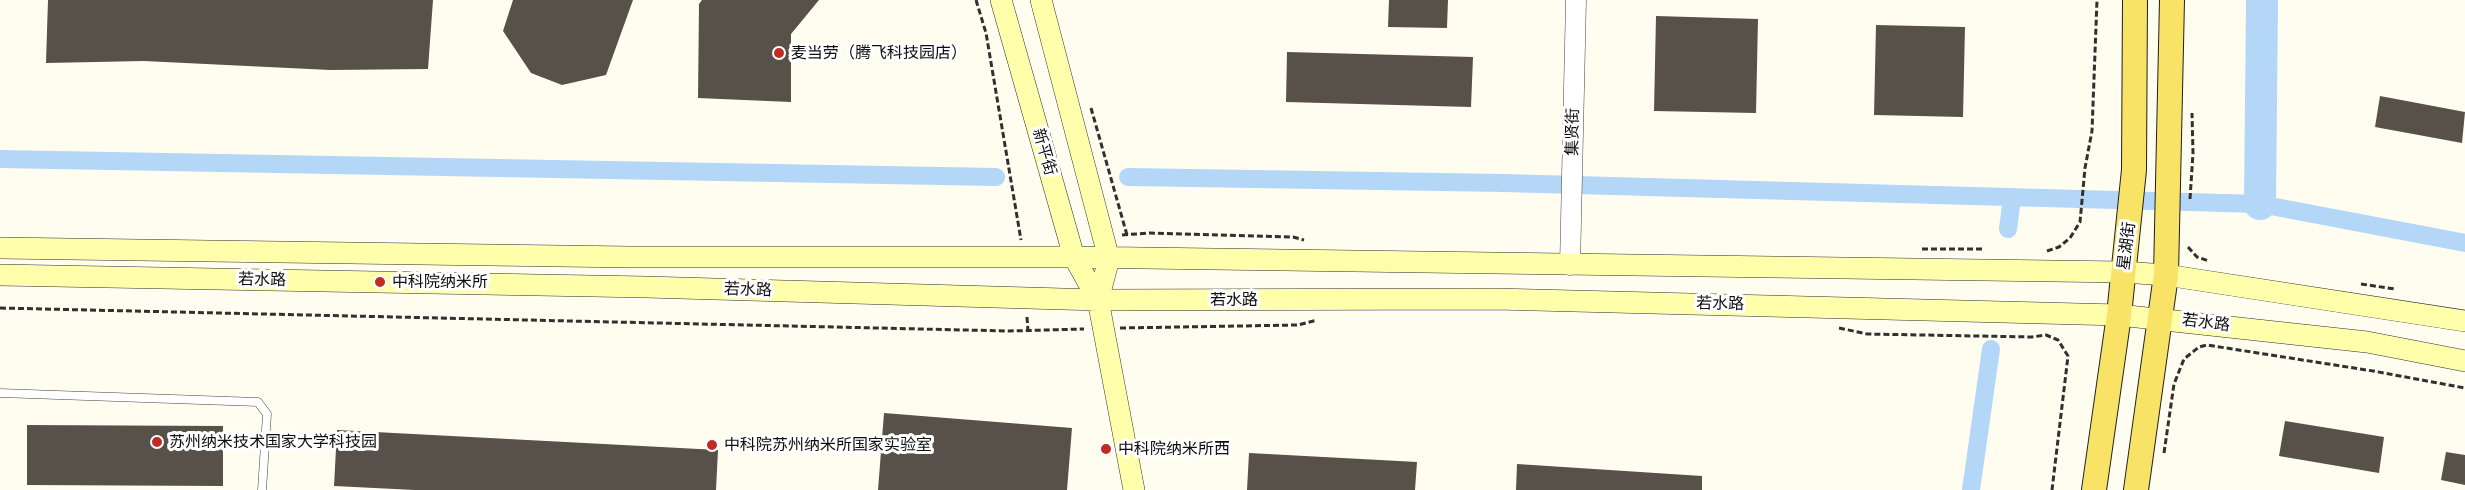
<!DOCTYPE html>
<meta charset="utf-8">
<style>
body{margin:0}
canvas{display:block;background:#fffdf0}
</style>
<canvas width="2465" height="490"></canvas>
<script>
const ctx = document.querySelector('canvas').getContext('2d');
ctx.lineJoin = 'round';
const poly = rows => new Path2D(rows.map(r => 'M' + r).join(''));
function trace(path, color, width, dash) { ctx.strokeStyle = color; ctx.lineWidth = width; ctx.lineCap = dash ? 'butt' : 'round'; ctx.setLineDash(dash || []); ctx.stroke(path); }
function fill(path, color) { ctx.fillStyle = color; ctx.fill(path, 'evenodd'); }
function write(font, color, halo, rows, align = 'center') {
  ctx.font = font + ' Lora,"Noto Sans SC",serif'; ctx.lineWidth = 6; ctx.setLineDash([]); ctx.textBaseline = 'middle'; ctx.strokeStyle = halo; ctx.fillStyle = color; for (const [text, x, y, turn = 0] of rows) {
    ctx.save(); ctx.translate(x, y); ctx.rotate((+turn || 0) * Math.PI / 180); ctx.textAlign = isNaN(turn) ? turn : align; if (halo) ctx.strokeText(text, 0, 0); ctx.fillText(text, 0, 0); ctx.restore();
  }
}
trace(poly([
 [0,159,996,177],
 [1128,177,1504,183,2260,204,2465,243],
 [2008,229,2012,198],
 [1971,490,1991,349]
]), '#b4d7f7', 18);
trace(poly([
 [2260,204,2262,0]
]), '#b4d7f7', 32);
fill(poly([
 [48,0,433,0,428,69,330,70,144,61,46,63],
 [513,0,633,0,606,75,562,85,531,73,503,31],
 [702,0,819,0,791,34,791,102,698,98,699,4],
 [1389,0,1448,0,1447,28,1388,27],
 [1656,16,1758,19,1756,113,1654,111],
 [1876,25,1965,27,1963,117,1874,115],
 [1287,52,1473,57,1471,107,1286,102],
 [2380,96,2465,112,2462,143,2375,127],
 [884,413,1072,428,1067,490,878,490],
 [2285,421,2384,437,2379,473,2279,456],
 [27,425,223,426,223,486,27,485],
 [337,430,718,450,716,490,415,490,334,486],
 [2446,452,2465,455,2465,485,2441,480],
 [1249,453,1417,462,1415,490,1247,490],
 [1517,464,1702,476,1702,490,1516,490]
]), '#57514a');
const service = poly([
 [0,393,258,402,267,414,262,490]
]);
const tertiary = poly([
 [1570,265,1576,0]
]);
const secondary = poly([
 [1001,0,1074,257,1098,300,1134,490],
 [1041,0,1109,259,1098,300],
 [0,248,630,257,1074,257,2123,272,2166,275,2465,321],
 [0,275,646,287,1098,300,1496,299,2119,315,2367,342,2465,361]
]);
const primary = poly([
 [2094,490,2119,315,2134,170,2135,0],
 [2136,490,2166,275,2172,0]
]);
trace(service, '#414141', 9);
trace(tertiary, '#414141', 21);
trace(secondary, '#303030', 22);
trace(primary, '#1f1f1f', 26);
trace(poly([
 [976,0,986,33,1021,240],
 [1091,108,1127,235],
 [2190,199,2193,153,2192,113],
 [1122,235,1150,233,1293,237,1304,240],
 [2188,247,2197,257,2209,261],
 [1922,249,1984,249],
 [2047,251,2059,247,2070,238,2080,222,2085,168,2092,131,2097,0],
 [2361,284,2395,289],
 [0,308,1009,331,1084,329],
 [1027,317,1028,331],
 [1120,328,1298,325,1317,320],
 [1839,328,1867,334,2032,337,2046,335,2058,340,2068,356,2052,490],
 [2164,453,2174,384,2184,359,2199,347,2207,345,2373,371,2465,388]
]), '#303030', 3, [6, 3]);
trace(service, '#fff', 8);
trace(tertiary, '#fff', 20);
trace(secondary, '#fffeab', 21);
trace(primary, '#f9e366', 24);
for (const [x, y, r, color] of [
 [779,53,6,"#c02c25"],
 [380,282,6,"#c02c25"],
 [157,442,6,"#c02c25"],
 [712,445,6,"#c02c25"],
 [1106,449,6,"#c02c25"]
]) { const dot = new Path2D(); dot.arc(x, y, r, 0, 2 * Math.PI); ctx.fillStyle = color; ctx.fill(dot); trace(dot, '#fff', 2); }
write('16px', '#0e0e0e', '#fff', [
 ["麦当劳（腾飞科技园店）",791,53],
 ["中科院纳米所",392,282],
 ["苏州纳米技术国家大学科技园",169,442],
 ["中科院苏州纳米所国家实验室",724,445],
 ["中科院纳米所西",1118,449]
], 'left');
write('16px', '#0e0e0e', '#fff', [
 ["集贤街",1573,132,-89],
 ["新平街",1044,152,74],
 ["星湖街",2127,246,-83],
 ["若水路",262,280,1],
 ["若水路",748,290,2],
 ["若水路",1234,300],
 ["若水路",1720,304,1],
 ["若水路",2206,323,7]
]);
</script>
